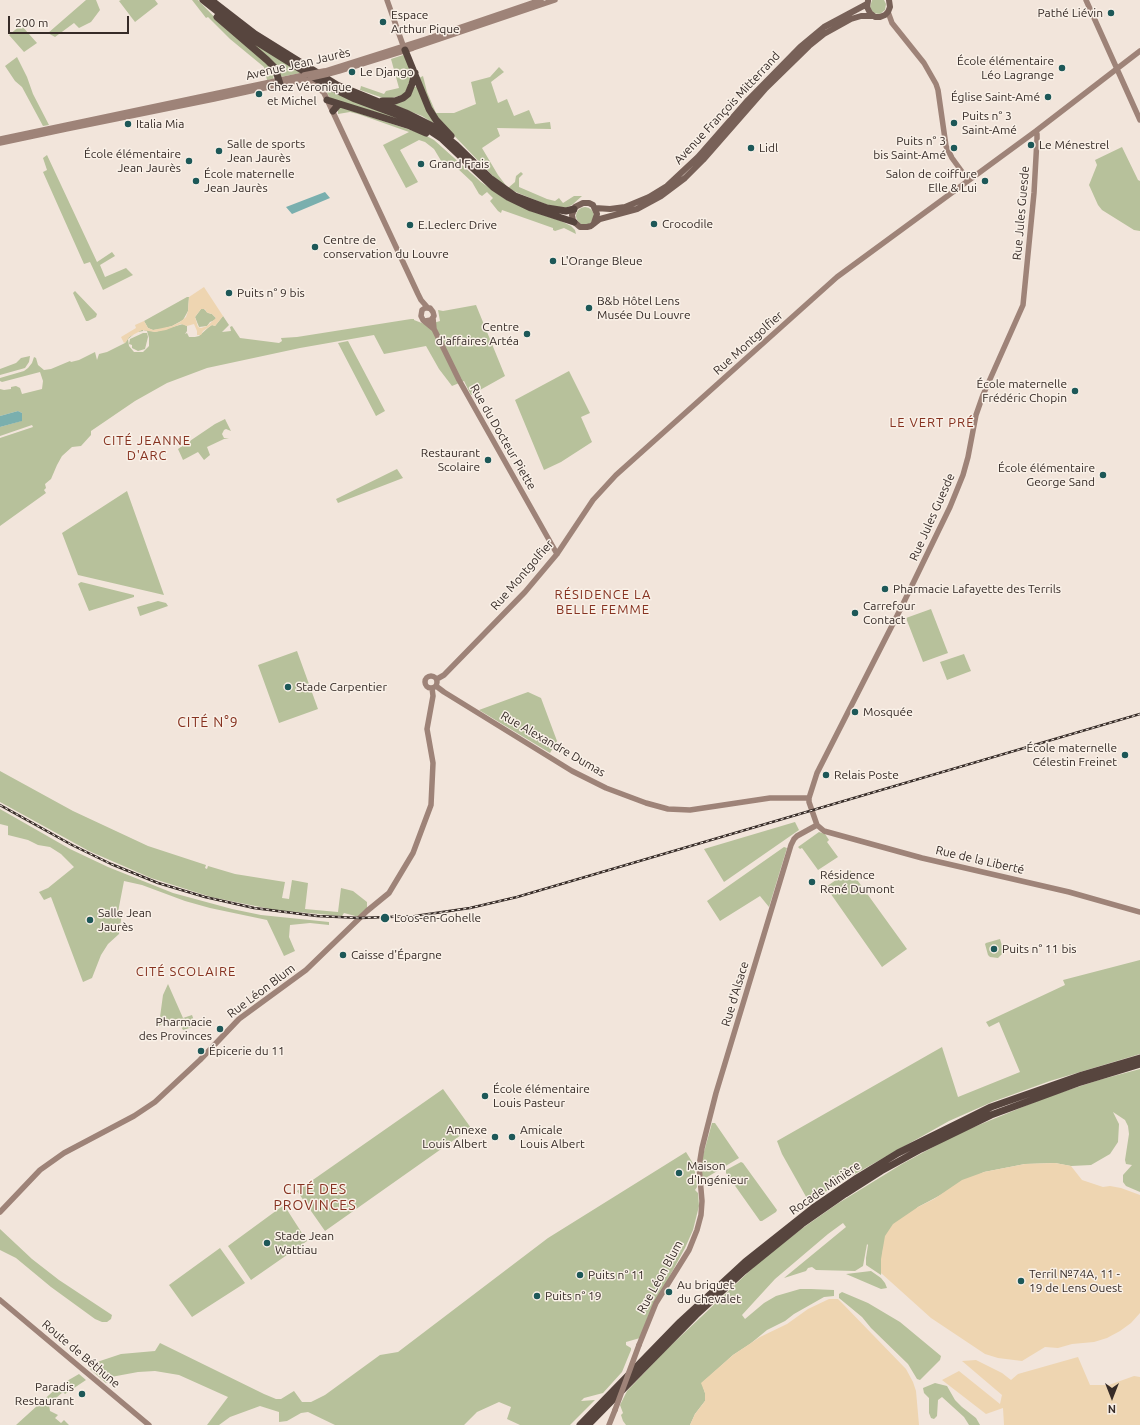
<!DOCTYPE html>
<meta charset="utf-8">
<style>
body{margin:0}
#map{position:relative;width:1140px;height:1425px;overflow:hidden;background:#f2e5db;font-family:Ubuntu,sans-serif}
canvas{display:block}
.north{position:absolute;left:1092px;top:1377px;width:40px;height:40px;-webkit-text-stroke:3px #f9f0e7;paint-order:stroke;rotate:180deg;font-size:11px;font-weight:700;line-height:16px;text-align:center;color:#362b27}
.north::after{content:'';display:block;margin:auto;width:14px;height:18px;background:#362b27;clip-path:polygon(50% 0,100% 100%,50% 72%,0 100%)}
.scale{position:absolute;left:8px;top:16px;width:121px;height:18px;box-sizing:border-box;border:2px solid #362b27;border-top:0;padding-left:5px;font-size:12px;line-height:14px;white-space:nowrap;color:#362b27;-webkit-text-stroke:3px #f9f0e7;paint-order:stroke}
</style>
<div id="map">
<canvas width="1140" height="1425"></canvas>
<div class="north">N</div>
<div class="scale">200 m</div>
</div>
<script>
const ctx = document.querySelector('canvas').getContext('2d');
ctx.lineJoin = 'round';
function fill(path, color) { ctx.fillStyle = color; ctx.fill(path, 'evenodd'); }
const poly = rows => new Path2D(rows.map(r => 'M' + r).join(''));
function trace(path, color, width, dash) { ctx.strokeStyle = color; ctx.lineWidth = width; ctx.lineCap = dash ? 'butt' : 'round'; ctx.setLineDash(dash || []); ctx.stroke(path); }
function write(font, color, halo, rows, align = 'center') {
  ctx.font = font + ' Ubuntu,sans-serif'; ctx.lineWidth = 3; ctx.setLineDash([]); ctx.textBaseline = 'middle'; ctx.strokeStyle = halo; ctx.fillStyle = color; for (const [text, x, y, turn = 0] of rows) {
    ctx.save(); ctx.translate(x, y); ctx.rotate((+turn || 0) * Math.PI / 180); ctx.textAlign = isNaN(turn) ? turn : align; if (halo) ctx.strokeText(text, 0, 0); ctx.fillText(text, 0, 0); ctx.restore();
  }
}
fill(poly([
 [86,0,96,0,100,10,91,22,79,28,74,23,55,37,48,33],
 [121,0,155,0,158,4,135,22,119,1],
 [192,0,198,0,223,26,271,66,274,74,273,79,267,80,264,67,230,39,208,17,206,18],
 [872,0,884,0,886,4,885,10,880,14,873,13,870,7],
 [21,25,37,43,24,52,9,35],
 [230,26,301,73,280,77],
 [403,55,405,56,412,73,405,94,392,98,383,98,360,90,361,86,384,94,386,91,399,88,391,59],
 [17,57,27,77,33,94,49,125,43,126,22,87,15,81,5,66],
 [499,67,504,72,491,82,498,103,507,99,514,116,529,110,535,124,550,122,551,129,497,128,500,136,482,148,498,175,508,188,515,182,516,176,521,172,523,174,519,178,519,187,547,199,555,201,559,198,563,203,574,196,582,196,572,205,565,208,548,205,518,193,508,188,494,177,438,119,432,109,419,78,423,76,427,92,436,113,454,113,476,104,471,82,490,77],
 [418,86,433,122,433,123,422,116,394,105,414,87],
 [326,88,409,122,331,100,325,89],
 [340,107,423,134,434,140,481,182,505,199,531,211,561,221,571,226,575,230,576,234,564,228,555,231,553,230,553,228,502,210,501,213,498,211,490,201,493,198,487,192,482,196,479,194,472,182,456,167,447,163,443,164,434,149,425,142,419,140,400,150,418,182,406,188,383,145,409,132,358,114,350,112,338,114,338,110],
 [1122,147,1138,180,1140,181,1140,231,1134,230,1102,210,1098,205,1089,185,1097,165,1095,160],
 [47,155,97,262,112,252,115,256,100,265,105,277,126,268,133,275,103,290,90,262,84,264,43,172,47,170,43,158],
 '576 216a9 9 0 1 1 18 0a9 9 0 1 1-18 0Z',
 [75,291,97,314,96,317,88,321,86,321,73,293],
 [187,297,189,297,188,311,183,320,172,326,162,329,153,330,148,328,144,321],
 [476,305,505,376,471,395,464,381,452,386,439,369,426,346,384,354,374,335,300,348,207,368,167,383,135,401,91,431,91,435,81,446,72,447,62,456,57,465,51,479,45,484,46,488,44,490,46,493,0,526,0,438,33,427,32,425,0,436,0,427,21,421,22,413,18,411,0,416,0,389,4,390,11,389,11,387,16,386,20,388,22,394,42,389,43,381,40,372,2,382,0,381,0,378,24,371,28,368,32,363,34,357,36,358,38,365,44,370,51,369,70,361,71,362,79,360,95,352,97,360,99,354,107,352,125,343,129,337,134,334,128,339,129,346,134,352,143,352,149,346,149,338,147,331,143,330,143,331,138,332,139,331,144,329,155,332,183,324,187,326,187,331,185,334,187,333,189,337,195,337,199,336,209,327,212,325,215,326,223,316,229,325,222,332,231,331,230,327,232,326,240,338,279,343,282,341,281,338,297,337,411,319,414,319,414,320,427,325,440,321,438,310,443,311],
 [203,308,208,313,212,314,216,318,215,320,210,322,207,326,199,327,195,317,201,309],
 [143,333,147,333,148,337,145,349,138,351,132,348,132,345,129,344,130,339],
 [348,341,385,411,376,416,338,343],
 [30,356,29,362,25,368,0,375,0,369,16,363,21,358],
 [569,371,590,413,581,417,592,442,561,462,544,470,515,400],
 [225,419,231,431,226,429,224,430,222,434,224,438,229,439,224,439,207,447,210,455,204,460,198,452,183,460,178,449,215,424],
 [397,469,403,478,338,503,336,499],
 [127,491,164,595,78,575,62,533],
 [81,582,134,595,134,597,89,611,78,584],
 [158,601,166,603,168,606,140,616,137,607],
 [931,609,948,653,923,662,906,618],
 [297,651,318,709,279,723,258,665],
 [964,654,971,671,947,680,940,662],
 [528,692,541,698,557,741,550,753,479,710],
 [0,771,73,811,148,846,206,865,205,868,207,869,208,866,235,874,285,882,282,898,289,899,292,880,308,883,305,909,338,912,341,888,353,891,367,902,367,908,359,917,344,913,342,916,275,910,211,897,151,878,89,851,0,802],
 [0,809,70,849,108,867,173,893,232,909,261,915,329,922,329,925,310,923,290,925,289,937,295,951,284,956,267,920,210,908,185,901,142,885,124,881,118,912,122,913,119,934,108,944,101,955,92,978,83,982,51,897,44,900,39,892,48,888,74,867,61,854,50,847,38,845,28,840,8,835,8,826,0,824],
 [795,822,799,830,724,882,704,849],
 [819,832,825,834,829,840,827,842,838,857,818,870,802,848,800,849,798,847],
 [784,847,787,848,769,907,760,896,720,921,707,901],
 [850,870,907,949,882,967,826,887],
 [1000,939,1003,949,1002,954,998,958,990,957,988,955,985,944,986,943],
 [1140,960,1140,1054,1050,1081,992,1102,949,1121,846,1179,809,1202,782,1154,777,1141,942,1047,958,1097,1020,1072,999,1022,989,1027,986,1022,1065,985,1063,980],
 [168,984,183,1018,192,1015,196,1026,183,1030,180,1024,177,1020,167,1021,157,1027,155,1024,160,1017,163,995],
 [1140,1069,1140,1192,1126,1186,1123,1182,1123,1175,1132,1165,1126,1164,1125,1160,1129,1134,1128,1126,1125,1120,1113,1112,1119,1124,1118,1142,1110,1154,1091,1165,1071,1166,1055,1163,1025,1164,984,1172,918,1207,883,1249,881,1275,866,1265,866,1258,868,1245,867,1244,863,1266,855,1271,816,1270,812,1267,808,1268,806,1271,784,1278,846,1227,843,1223,828,1234,775,1279,742,1315,745,1319,764,1303,776,1296,800,1289,811,1289,834,1290,834,1296,824,1297,794,1314,785,1321,767,1330,750,1344,733,1355,702,1383,705,1393,705,1401,695,1414,690,1425,626,1425,623,1421,621,1415,623,1413,620,1405,627,1391,665,1351,757,1264,800,1230,837,1204,902,1164,957,1134,1047,1097,1099,1080],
 [443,1089,471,1128,325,1231,297,1191],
 [712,1123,715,1123,739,1158,704,1179,702,1175,702,1159],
 [686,1152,694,1165,697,1187,695,1190,698,1193,699,1206,693,1230,685,1248,649,1314,640,1338,626,1342,626,1345,631,1348,631,1350,622,1372,603,1393,584,1398,581,1401,595,1400,570,1425,520,1425,507,1419,511,1407,499,1402,477,1412,464,1425,335,1425,308,1412,301,1413,287,1421,279,1422,279,1412,260,1406,230,1417,219,1425,207,1425,228,1397,179,1375,155,1371,138,1372,111,1377,106,1383,90,1369,92,1365,97,1362,121,1354,155,1351,160,1343,264,1394,276,1399,281,1399,294,1391,302,1402,311,1402,325,1395,380,1355,398,1352,548,1238],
 [741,1162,743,1163,777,1210,776,1212,762,1221,760,1221,726,1173,726,1170],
 [284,1205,307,1241,251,1280,228,1246],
 [0,1229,32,1259,59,1280,112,1315,111,1319,107,1322,102,1322,95,1319,51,1287,16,1258,0,1250],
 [220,1248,245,1283,192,1317,169,1285],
 [871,1271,881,1278,885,1283,887,1288,881,1289,846,1274],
 [842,1292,868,1303,900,1322,941,1356,940,1360,920,1380,917,1379,908,1364,871,1328,862,1317,839,1298,839,1294],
 [79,1374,86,1380,65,1394,63,1392,50,1403,49,1405,50,1411,58,1415,55,1418,61,1423,64,1420,69,1425,16,1425,60,1385],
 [935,1383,947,1386,955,1400,962,1407,976,1418,980,1425,969,1425,964,1417,942,1397,938,1400,937,1416,934,1419,931,1418,929,1413,929,1398,924,1393,923,1388]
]), '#b7c19b');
fill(poly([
 [204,287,223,316,215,326,212,325,203,331,201,335,197,335,197,331,194,324,187,326,181,324,166,330,155,332,142,330,129,337,126,342,124,343,121,337,136,328,135,325,144,321,148,328,153,330,172,326,180,322,186,317,188,311,189,297],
 [201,309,204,309,206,310,206,312,212,314,216,318,207,326,201,328,198,327,195,317],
 [1055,1163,1071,1166,1082,1180,1103,1187,1110,1186,1121,1188,1140,1195,1140,1313,1131,1323,1120,1331,1107,1338,1094,1342,1072,1344,1058,1348,1045,1347,1022,1361,998,1358,985,1354,931,1318,881,1273,881,1259,885,1236,893,1224,918,1207,934,1199,962,1180,984,1172,1025,1164],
 [829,1299,838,1299,842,1303,906,1369,913,1382,916,1391,919,1425,690,1425,695,1414,705,1401,705,1393,701,1383,733,1355,760,1337,787,1324,808,1309],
 [1078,1357,1090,1385,1109,1385,1134,1376,1140,1377,1140,1425,1004,1425,1003,1408,986,1414,942,1380,959,1371,1000,1404,1002,1395,962,1361,976,1360,1002,1373,1011,1380,1018,1374]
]), '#eed5b1');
fill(poly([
 [325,192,330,198,292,214,286,207],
 [18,411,22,413,22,421,0,427,0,416]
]), '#7aafae');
trace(poly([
 [387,0,404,48],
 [1086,0,1140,120],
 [888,12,892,23,924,63,936,84,938,90,946,146,952,158,968,180],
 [325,71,426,39,541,0],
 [328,74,339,71,413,48,555,0],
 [1036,131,1037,134,1037,139,1034,193,1023,305,983,395,976,415,968,457,963,475,950,507,901,608,817,773,809,798,809,802,817,825,824,831,922,858,1069,892,1140,912],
 [0,139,304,75,310,78,315,85,324,93,418,294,421,300,428,308],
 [0,143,66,129,214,99,310,78],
 [433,318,434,329,459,380,557,554],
 [425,321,431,320,434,316,433,312,430,308,425,308,422,310,421,316,423,320,434,329],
 '425 682a6 6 0 1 1 12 0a6 6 0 1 1-12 0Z',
 [437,679,444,675,525,592,557,554,593,500,616,475,837,277,1036,131,1140,51],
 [436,686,444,692,572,771,606,788,646,803,668,809,690,810,770,798,809,798],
 [0,1212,40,1170,64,1153,134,1116,155,1102,200,1060,239,1019,306,970,367,911,389,893,413,853,431,805,433,763,427,729,433,696,432,688],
 [0,1300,149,1425],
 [639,1345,656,1303,689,1250,697,1230,701,1215,702,1201,699,1166,702,1148,716,1093,791,845,794,839,797,836,817,825],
 [609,1425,615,1410]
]), '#9e8378', 5.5);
trace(poly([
 [868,1,867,7,870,13,875,17,880,17,885,15,888,12,890,7,889,0],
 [595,208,610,209,625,207,649,197,667,186,698,157,748,100,800,47,824,27,867,4],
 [594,223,597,214,593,205,589,203,583,203,575,207,572,215,573,221,580,227,587,227,591,226,600,219,637,209,661,196,685,178,703,160,766,88,809,46,824,34,851,19,861,16,873,16]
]), '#786158', 6);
trace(poly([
 [203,0,252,39,326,85,355,99,406,118,429,130,441,138,493,187,508,197,531,208,574,222],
 [211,0,255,34,337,85,406,113,432,126,456,145,490,178,515,196,547,208,566,211,574,209],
 [217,17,267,60,275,68,280,84],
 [405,50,429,109,436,120,451,136],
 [327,100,410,126,426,133],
 [382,101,395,101,403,98,408,94,412,84,415,73],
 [333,111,339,104],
 [580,1425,680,1322,745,1262,813,1208,857,1178,898,1153,991,1107,1082,1075,1140,1058],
 [588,1425,696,1315,744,1271,802,1224,845,1194,881,1171,921,1149,991,1115,1078,1083,1140,1064]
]), '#57453e', 7);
const rail = poly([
 [0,805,72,845,111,864,158,883,205,897,254,908,317,916,360,918,415,916,470,908,517,897,1140,714]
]);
trace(rail, '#362b27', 2.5);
trace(rail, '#f9f0e7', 1, [3]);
trace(poly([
 [304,75,324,71],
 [310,78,328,74],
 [615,1410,639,1345]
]), '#9e8378', 5.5);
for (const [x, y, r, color] of [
 [1111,13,4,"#1d5858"],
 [383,22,4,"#1d5858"],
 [1062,68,4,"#1d5858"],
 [352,72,4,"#1d5858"],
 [259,94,4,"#1d5858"],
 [1048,97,4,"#1d5858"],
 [954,123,4,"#1d5858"],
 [128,124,4,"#1d5858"],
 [1031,145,4,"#1d5858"],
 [751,148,4,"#1d5858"],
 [954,148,4,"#1d5858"],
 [219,151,4,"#1d5858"],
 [189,161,4,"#1d5858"],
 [421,164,4,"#1d5858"],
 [196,181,4,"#1d5858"],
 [985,181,4,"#1d5858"],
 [654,224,4,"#1d5858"],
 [410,225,4,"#1d5858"],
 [315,247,4,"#1d5858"],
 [553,261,4,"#1d5858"],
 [229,293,4,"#1d5858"],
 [589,308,4,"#1d5858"],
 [527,334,4,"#1d5858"],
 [1075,391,4,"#1d5858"],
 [488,460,4,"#1d5858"],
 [1103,475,4,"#1d5858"],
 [885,589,4,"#1d5858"],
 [855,613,4,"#1d5858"],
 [288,687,4,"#1d5858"],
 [855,712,4,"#1d5858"],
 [1125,755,4,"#1d5858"],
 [826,775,4,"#1d5858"],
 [812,882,4,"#1d5858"],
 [385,918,5,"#1d5858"],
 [90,920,4,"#1d5858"],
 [994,949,4,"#1d5858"],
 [343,955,4,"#1d5858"],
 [220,1029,4,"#1d5858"],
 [201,1051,4,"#1d5858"],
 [485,1096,4,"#1d5858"],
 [495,1137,4,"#1d5858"],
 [512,1137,4,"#1d5858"],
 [679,1173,4,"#1d5858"],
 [267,1243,4,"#1d5858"],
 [580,1275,4,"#1d5858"],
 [1021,1281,4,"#1d5858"],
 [669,1292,4,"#1d5858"],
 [537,1296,4,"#1d5858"],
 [82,1394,4,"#1d5858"]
]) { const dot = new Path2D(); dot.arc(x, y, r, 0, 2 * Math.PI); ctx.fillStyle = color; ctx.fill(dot); trace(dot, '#f9f0e7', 1.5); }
write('12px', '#362b27', '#f9f0e7', [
 ["Pathé Liévin",1103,13,"right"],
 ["Espace",391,15],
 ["Arthur Pique",391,29],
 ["École élémentaire",1054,61,"right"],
 ["Léo Lagrange",1054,75,"right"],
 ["Le Django",360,72],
 ["Chez Véronique",267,87],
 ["et Michel",267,101],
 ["Église Saint-Amé",1040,97,"right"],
 ["Puits n° 3",962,116],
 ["Saint-Amé",962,130],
 ["Italia Mia",136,124],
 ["Puits n° 3",946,141,"right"],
 ["bis Saint-Amé",946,155,"right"],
 ["Salle de sports",227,144],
 ["Jean Jaurès",227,158],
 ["Le Ménestrel",1039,145],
 ["Lidl",759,148],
 ["École élémentaire",181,154,"right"],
 ["Jean Jaurès",181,168,"right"],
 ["Grand Frais",429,164],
 ["École maternelle",204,174],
 ["Jean Jaurès",204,188],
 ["Salon de coiffure",977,174,"right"],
 ["Elle & Lui",977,188,"right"],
 ["Crocodile",662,224],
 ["E.Leclerc Drive",418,225],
 ["Centre de",323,240],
 ["conservation du Louvre",323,254],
 ["L'Orange Bleue",561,261],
 ["Puits n° 9 bis",237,293],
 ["B&b Hôtel Lens",597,301],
 ["Musée Du Louvre",597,315],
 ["Centre",519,327,"right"],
 ["d'affaires Artéa",519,341,"right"],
 ["École maternelle",1067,384,"right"],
 ["Frédéric Chopin",1067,398,"right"],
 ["Restaurant",480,453,"right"],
 ["Scolaire",480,467,"right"],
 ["École élémentaire",1095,468,"right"],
 ["George Sand",1095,482,"right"],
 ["Pharmacie Lafayette des Terrils",893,589],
 ["Carrefour",863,606],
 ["Contact",863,620],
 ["Stade Carpentier",296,687],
 ["Mosquée",863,712],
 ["École maternelle",1117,748,"right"],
 ["Célestin Freinet",1117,762,"right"],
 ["Relais Poste",834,775],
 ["Résidence",820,875],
 ["René Dumont",820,889],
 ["Salle Jean",98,913],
 ["Jaurès",98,927],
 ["Loos-en-Gohelle",394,918],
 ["Puits n° 11 bis",1002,949],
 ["Caisse d'Épargne",351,955],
 ["Pharmacie",212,1022,"right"],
 ["des Provinces",212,1036,"right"],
 ["Épicerie du 11",209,1051],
 ["École élémentaire",493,1089],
 ["Louis Pasteur",493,1103],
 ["Annexe",487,1130,"right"],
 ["Louis Albert",487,1144,"right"],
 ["Amicale",520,1130],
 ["Louis Albert",520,1144],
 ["Maison",687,1166],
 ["d'Ingénieur",687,1180],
 ["Stade Jean",275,1236],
 ["Wattiau",275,1250],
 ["Terril №74A, 11 -",1029,1274],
 ["19 de Lens Ouest",1029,1288],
 ["Puits n° 11",588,1275],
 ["Au briquet",677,1285],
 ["du Chevalet",677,1299],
 ["Puits n° 19",545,1296],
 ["Paradis",74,1387,"right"],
 ["Restaurant",74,1401,"right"]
], 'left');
write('12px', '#362b27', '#f9f0e7', [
 ["Avenue Jean Jaurès",298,64,-13],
 ["Avenue François Mitterrand",727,108,-47],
 ["Rue Jules Guesde",1021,213,-85],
 ["Rue Montgolfier",748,343,-42],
 ["Rue du Docteur Piette",503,437,60],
 ["Rue Jules Guesde",932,517,-66],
 ["Rue Montgolfier",522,575,-49],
 ["Rue Alexandre Dumas",553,744,30],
 ["Rue de la Liberté",980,860,13],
 ["Rue Léon Blum",261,991,-37],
 ["Rue d'Alsace",735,994,-73],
 ["Rocade Minière",825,1188,-35],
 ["Rue Léon Blum",660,1277,-61],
 ["Route de Béthune",81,1354,40]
]);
ctx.letterSpacing = '1px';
write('13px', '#863220', '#f9f0e7', [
 ["LE VERT PRÉ",932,423],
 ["CITÉ JEANNE",147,441],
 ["D'ARC",147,456],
 ["RÉSIDENCE LA",603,595],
 ["BELLE FEMME",603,610],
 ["CITÉ SCOLAIRE",186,972]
]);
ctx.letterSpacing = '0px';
ctx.letterSpacing = '1px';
write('14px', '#863220', '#f9f0e7', [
 ["CITÉ N°9",208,722],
 ["CITÉ DES",315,1189],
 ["PROVINCES",315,1205]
]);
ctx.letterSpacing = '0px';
</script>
